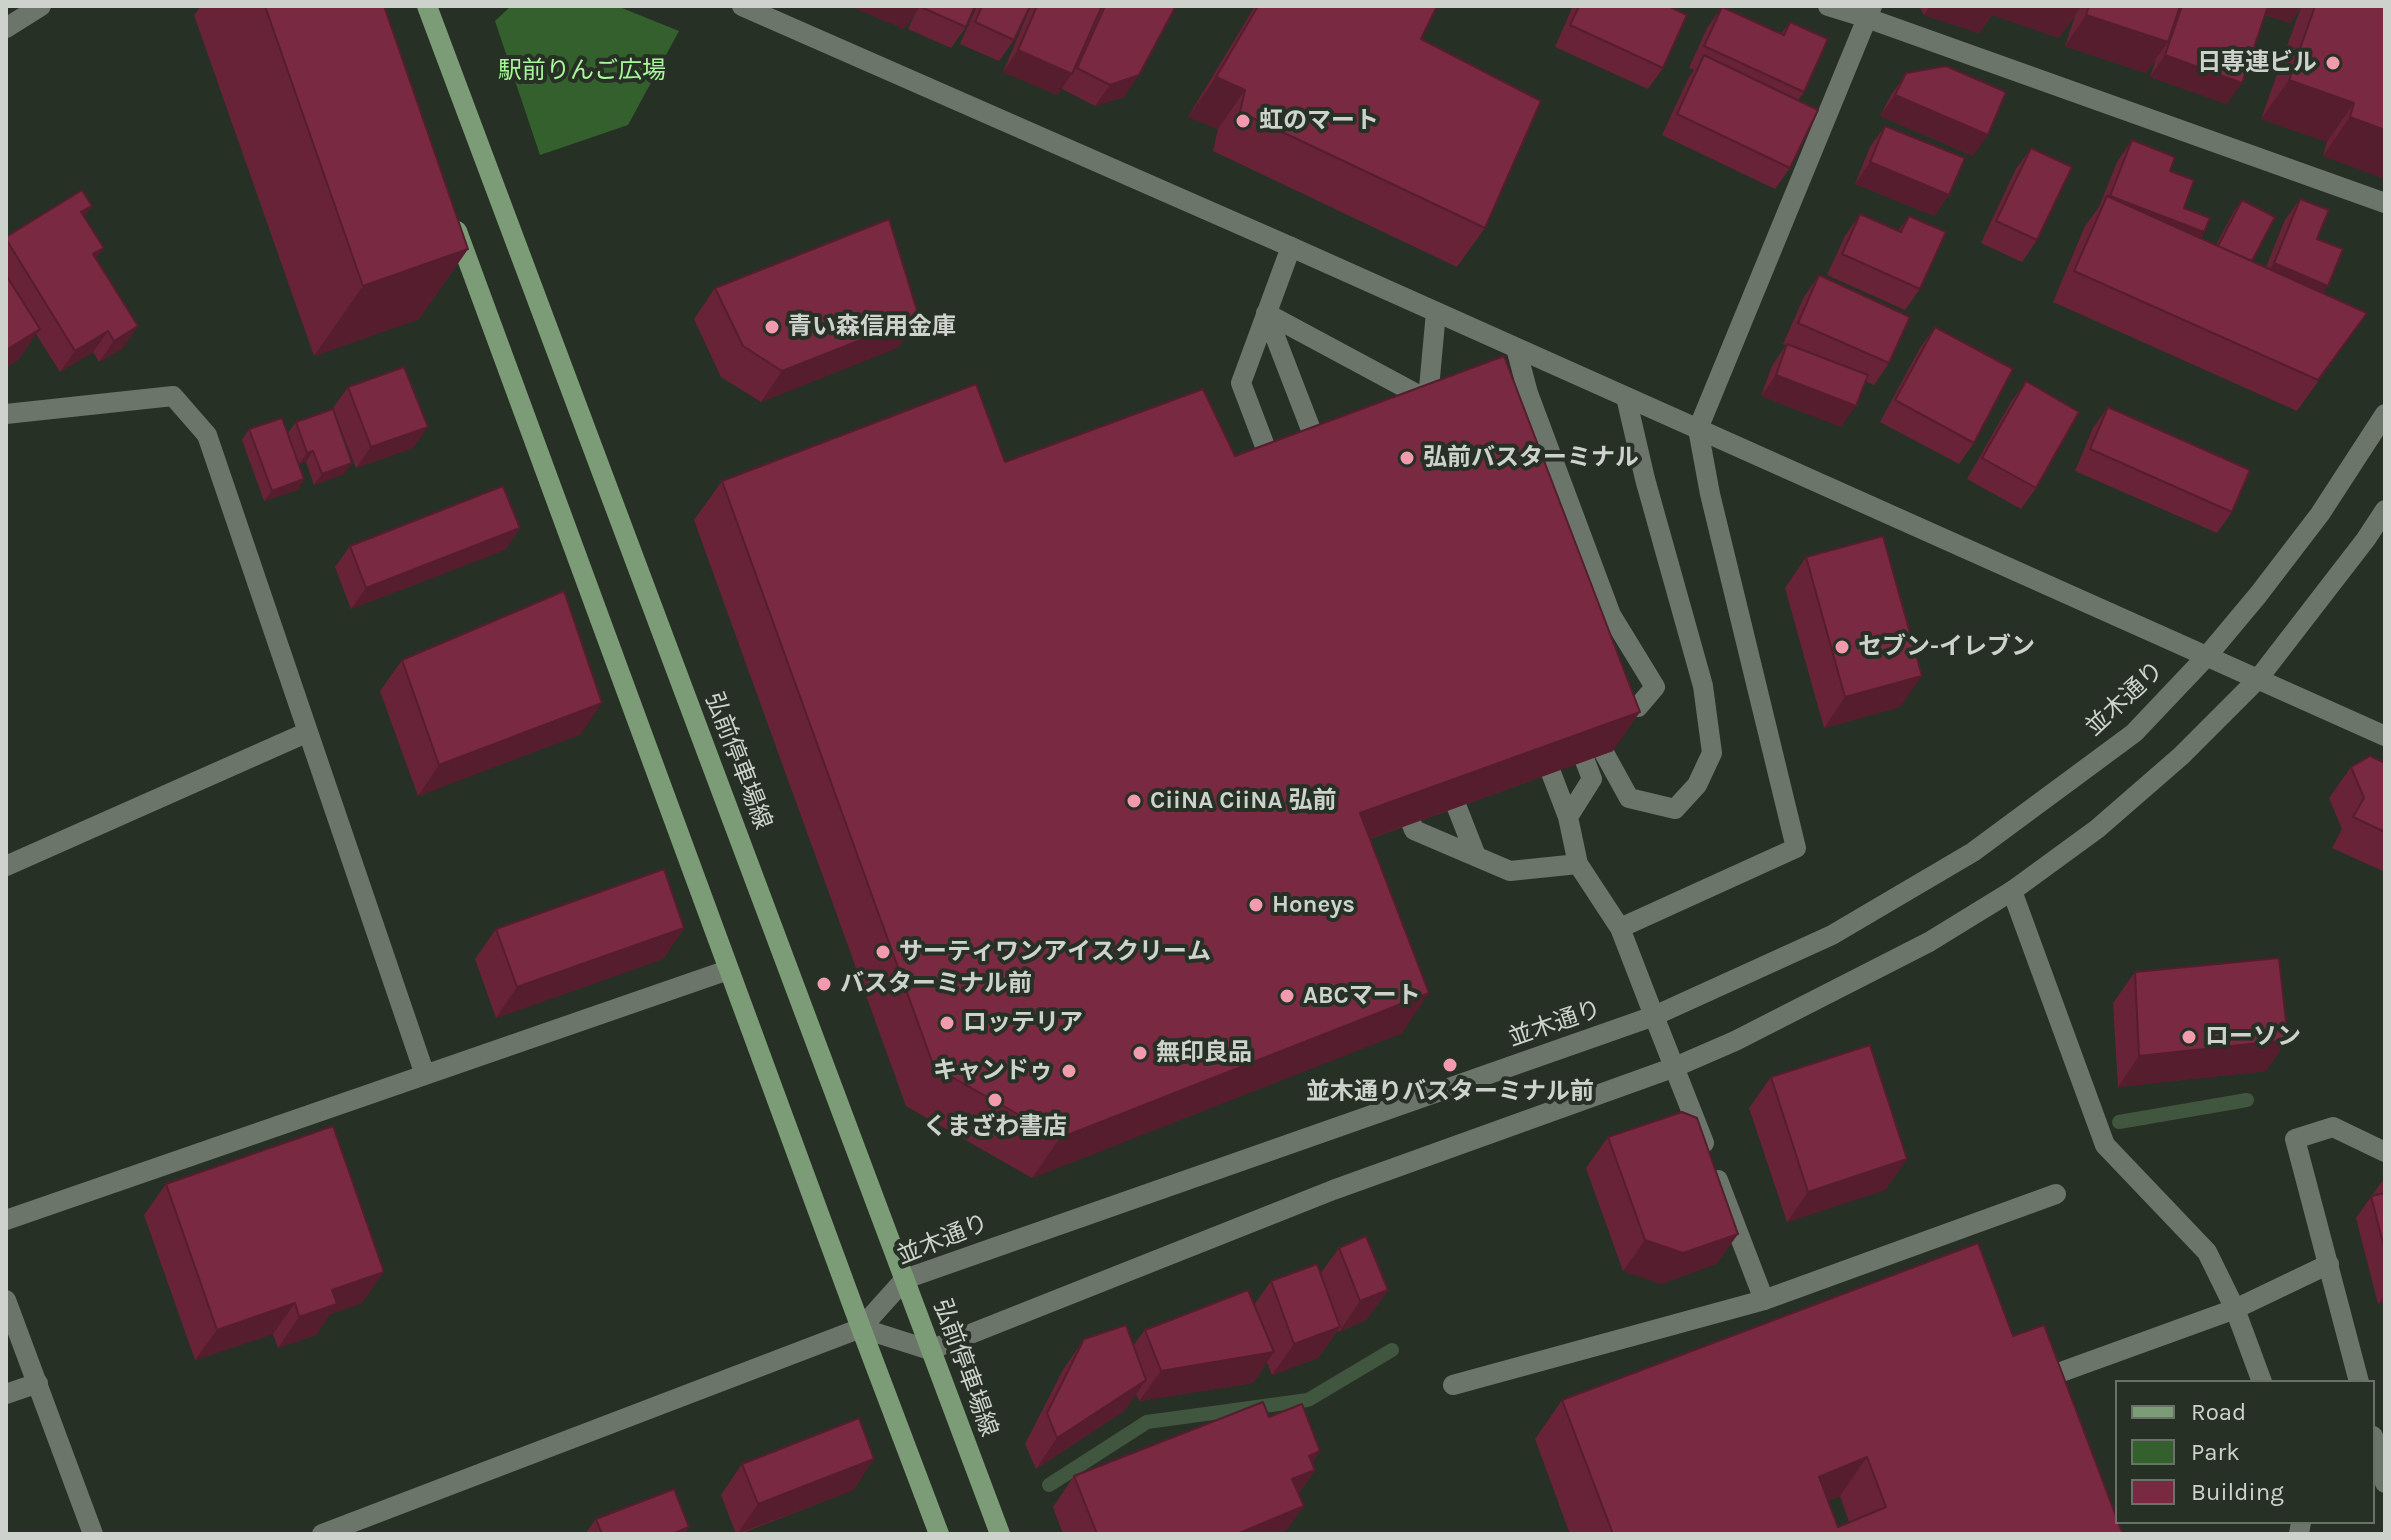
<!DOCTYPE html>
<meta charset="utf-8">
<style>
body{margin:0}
#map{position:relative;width:2391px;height:1540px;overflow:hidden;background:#273025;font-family:Karla,sans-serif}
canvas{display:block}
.frame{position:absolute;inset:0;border:8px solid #cdd3cc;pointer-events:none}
.legend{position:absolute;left:2115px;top:1380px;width:260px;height:144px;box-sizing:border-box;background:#273025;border:2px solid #697168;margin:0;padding:10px 14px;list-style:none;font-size:24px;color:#cdd3cc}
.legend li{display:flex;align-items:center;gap:16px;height:40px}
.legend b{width:40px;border:2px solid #697168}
</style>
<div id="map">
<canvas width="2391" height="1540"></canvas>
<div class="frame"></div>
<ul class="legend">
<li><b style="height:10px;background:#7b9c76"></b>Road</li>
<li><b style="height:22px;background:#34602d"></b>Park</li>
<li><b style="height:22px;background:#792941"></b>Building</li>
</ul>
</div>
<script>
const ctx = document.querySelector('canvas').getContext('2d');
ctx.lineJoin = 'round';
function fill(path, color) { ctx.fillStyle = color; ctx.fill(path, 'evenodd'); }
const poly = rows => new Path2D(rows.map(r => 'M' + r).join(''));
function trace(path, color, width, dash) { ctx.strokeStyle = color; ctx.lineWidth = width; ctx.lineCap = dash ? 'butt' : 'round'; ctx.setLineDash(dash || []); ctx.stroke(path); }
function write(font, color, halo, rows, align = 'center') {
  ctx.font = font + ' Karla,"Noto Sans JP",sans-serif'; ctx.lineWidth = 8; ctx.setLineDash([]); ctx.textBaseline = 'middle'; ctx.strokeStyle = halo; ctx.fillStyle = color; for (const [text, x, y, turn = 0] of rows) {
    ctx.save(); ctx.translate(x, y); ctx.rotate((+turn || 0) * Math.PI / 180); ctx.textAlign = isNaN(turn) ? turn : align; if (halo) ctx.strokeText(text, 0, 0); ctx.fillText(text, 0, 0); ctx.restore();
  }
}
fill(poly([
 [511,6,617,6,679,31,628,125,540,155,495,21]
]), '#34602d');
trace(poly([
 [2119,1122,2247,1100],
 [1049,1485,1147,1422,1308,1400,1392,1350]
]), '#41563f', 14);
trace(poly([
 [1266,313,1426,399,1431,404],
 [1266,313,1320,453],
 [1516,348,1528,393,1611,615,1655,687,1638,707,1611,707],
 [1427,410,1436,312],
 [1274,470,1241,383,1291,247],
 [1591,729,1629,798,1675,809,1697,785,1712,753,1703,686,1645,479,1626,397],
 [1542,749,1568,817,1578,864,1620,928,1654,1016],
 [1447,782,1476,856],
 [1402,798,1414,830,1510,871,1578,864],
 [1568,817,1592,779,1575,735],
 [2012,891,2105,1145,2207,1252,2235,1309,2262,1382],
 [1620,928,1796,848,1710,494,1698,429],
 [2039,1380,2235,1309,2329,1264],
 [1453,1385,1764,1300,2056,1194],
 [2299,1534,2301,1522]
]), '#6b7569', 20);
trace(poly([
 [1828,6,1867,18,2385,203],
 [6,414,173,396,207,435,308,732],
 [1698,429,1872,6],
 [6,866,308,732,425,1075],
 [1654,1016,1704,1143],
 [1718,1180,1764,1300],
 [6,1220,728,970],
 [6,1300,93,1534],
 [2359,1382,2295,1139,2333,1127,2385,1152],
 [6,1394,38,1383],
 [2373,1436,2385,1483]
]), '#6b7569', 20);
trace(poly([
 [742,6,1291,247,2385,736],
 [6,28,41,6],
 [861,1328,930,1350,1333,1190,1675,1067,1735,1041,1929,942,2012,891,2097,829,2181,756,2258,679,2366,539,2385,510],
 [322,1534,861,1328,905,1279,1654,1016,1832,935,1973,852,2134,733,2207,656,2258,595,2320,514,2385,414]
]), '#6b7569', 20);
trace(poly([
 [427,6,1000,1534],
 [457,231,861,1328,939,1534]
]), '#7b9c76', 20);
fill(poly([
 [201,6,384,6,468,249,419,319,314,356,194,15],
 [850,6,975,6,966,27,951,48,908,29,915,14,904,29],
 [977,6,1030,6,1014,40,999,61,960,44],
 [1031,6,1176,6,1124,97,1095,106,1062,89,1064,85,1057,95,1003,72],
 [1255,6,1437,6,1421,39,1485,228,1457,267,1213,151,1218,129,1188,117],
 [1573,6,1668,6,1663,68,1648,89,1555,47],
 [1919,6,2385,6,2385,179,2323,156,2327,142,2261,119,2301,7,2290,23,2265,15,2227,104,2150,77,2156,60,2146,73,2065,46,2075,16,2059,38,1992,15,1979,33,1924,15],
 [1722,7,1781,34,1790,22,1804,92,1798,100,1790,168,1775,189,1662,135,1689,77,1694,70,1689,68,1707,28],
 [1906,74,1973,156,1880,116,1891,95],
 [1885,126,1949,195,1934,216,1855,184,1870,147],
 [2132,140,2170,171,2184,208,2204,232,2201,238,2216,245,2234,211,2242,200,2252,261,2266,267,2285,220,2300,199,2317,239,2324,293,2367,313,2297,411,2053,302,2085,226,2099,207,2117,162],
 [2031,148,2037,240,2022,262,1981,243,2016,169],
 [92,206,84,216,123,348,99,362,93,352,60,372,36,334,18,360,6,368,6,237],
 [1860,214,1898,231,1909,216,1920,289,1905,310,1827,275,1845,236],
 [1819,275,1889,363,1874,385,1865,381,1841,427,1761,396,1772,366,1786,345,1783,344,1804,297],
 [715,288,919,317,897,348,761,402,721,377,694,319],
 [1935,327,1974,443,1959,464,1880,422,1920,348],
 [2026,381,2036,488,2021,509,1967,479,2011,402],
 [348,387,413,448,356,468,333,408],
 [2108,407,2232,512,2217,533,2075,471,2093,428],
 [296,422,344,474,314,485,306,462,299,464,288,433],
 [249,429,304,479,297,490,264,501,242,440],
 [1235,456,1613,751,1370,839,1402,1033,1032,1178,906,1106,694,520,722,481,1005,462],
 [520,528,505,550,351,609,335,567,350,546],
 [1806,557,1900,707,1824,728,1785,588],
 [402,660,581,734,418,796,380,691],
 [2385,763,2385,872,2332,848,2342,829,2329,798,2351,767],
 [684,928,663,959,496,1018,475,959,496,929],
 [2135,972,2266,1071,2118,1087,2113,1003],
 [1771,1077,1907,1159,1885,1190,1787,1222,1749,1108],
 [1608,1137,1738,1234,1716,1264,1661,1284,1623,1271,1586,1168],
 [2383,1180,2385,1180,2385,1302,2378,1304,2356,1218],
 [166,1184,362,1303,330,1314,316,1335,278,1348,273,1334,195,1360,144,1215],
 [1339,1248,1388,1290,1366,1320,1339,1332,1338,1330,1318,1358,1272,1375,1267,1362,1253,1383,1139,1401,1136,1394,1124,1411,1036,1469,1025,1444,1063,1370,1084,1339,1133,1346,1145,1330,1254,1305,1271,1281,1320,1274],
 [2013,1336,2123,1534,1570,1534,1535,1439,1562,1400],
 [1840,1496,1849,1522,1838,1527,1828,1501],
 [1269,1417,1320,1451,1312,1463,1315,1470,1298,1494,1284,1534,1063,1534,1053,1507,1074,1476],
 [874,1459,853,1490,740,1534,736,1534,721,1495,742,1464],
 [596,1519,685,1534,585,1534]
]), '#682338');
fill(poly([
 [850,6,915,6,919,8,904,29],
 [1930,6,2077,6,2081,7,2059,38,1992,15,1979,33,1924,15],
 [2239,6,2301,6,2290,23],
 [2086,15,2168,42,2146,73,2065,46],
 [1018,50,1072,74,1057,95,1003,72],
 [2165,55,2242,83,2227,104,2150,77],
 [1139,75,1124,97,1095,106,1110,85],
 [1216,77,1245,90,1218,129,1188,117],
 [2289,80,2354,103,2327,142,2261,119],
 [1895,95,1988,135,1973,156,1880,116],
 [2350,117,2385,130,2385,179,2323,156],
 [1870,162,1949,195,1934,216,1855,184],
 [2110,196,2204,232,2189,254],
 [92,206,77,227,81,212],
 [104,248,89,269,93,254],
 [468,249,419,319,314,356,363,286],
 [2274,263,2328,286,2313,307,2259,285],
 [919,317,897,348,761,402,782,371],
 [138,326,123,348,99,362,114,341],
 [40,329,18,360,6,368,6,350],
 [108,331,93,352,60,372,75,351],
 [1776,375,1856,406,1841,427,1761,396],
 [428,427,413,448,356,468,371,447],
 [313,451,306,462,299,464,307,453],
 [352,463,344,474,314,485,322,474],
 [304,479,297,490,264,501,272,491],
 [520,528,505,550,351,609,366,588],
 [1922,676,1900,707,1824,728,1845,697],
 [602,703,581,734,418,796,439,765],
 [1640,712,1613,751,1332,852,1360,813],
 [684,928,663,959,496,1018,517,987],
 [1429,993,1402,1033,1032,1178,1060,1138],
 [2288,1040,2266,1071,2118,1087,2139,1056],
 [1907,1159,1885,1190,1787,1222,1808,1192],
 [1738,1234,1716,1264,1661,1284,1623,1271,1645,1240],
 [384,1272,362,1303,330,1314,316,1335,278,1348,299,1317,332,1290],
 [1388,1290,1366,1320,1339,1332,1360,1301],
 [2385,1294,2385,1302,2378,1304],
 [295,1303,273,1334,195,1360,217,1330],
 [1340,1327,1318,1358,1272,1375,1294,1344],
 [1274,1352,1253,1383,1139,1401,1161,1371],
 [1146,1380,1124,1411,1036,1469,1057,1438],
 [1320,1451,1304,1474,1315,1470,1293,1501,1270,1510,1309,1456],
 [1867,1457,1840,1496,1792,1516,1819,1477],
 [874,1459,853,1490,737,1534,758,1504],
 [1304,1506,1284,1534,1237,1534],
 [689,1527,685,1534,672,1534]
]), '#551d2e');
const building = poly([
 [265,6,384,6,468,249,363,286,265,6],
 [924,6,975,6,966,27,923,8,924,6],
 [982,6,1030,6,1014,40,975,22,982,6],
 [1037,6,1102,6,1072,74,1018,50,1037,6],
 [1105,6,1176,6,1139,75,1110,85,1077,68,1105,6],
 [1258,6,1437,6,1421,39,1541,101,1485,228,1240,112,1245,90,1216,77,1258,6],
 [1579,6,1668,6,1687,15,1663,68,1570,25,1579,6],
 [2089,6,2180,6,2168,42,2086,15,2089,6],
 [2182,6,2268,6,2242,83,2165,55,2182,6],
 [2315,6,2385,6,2385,130,2350,117,2354,103,2289,80,2315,6],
 [1722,7,1784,35,1790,22,1828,39,1804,92,1704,46,1722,7],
 [1704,55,1818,110,1790,168,1677,114,1704,55],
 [1946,66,2006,92,1988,135,1895,95,1906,73,1946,66],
 [1885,126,1965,158,1949,195,1870,162,1885,126],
 [2132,140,2175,157,2170,171,2194,180,2184,208,2210,218,2204,232,2110,196,2132,140],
 [2031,148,2072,167,2037,240,1996,221,2031,148],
 [82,190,92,206,81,212,104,248,93,254,138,326,114,341,108,331,75,351,6,239,6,237,82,190],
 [2107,196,2367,313,2318,380,2074,271,2107,196],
 [2300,199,2329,210,2317,239,2343,249,2328,286,2274,263,2300,199],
 [2242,200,2275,217,2252,261,2218,246,2242,200],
 [1860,214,1901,232,1909,216,1946,232,1920,289,1842,254,1860,214],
 [889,219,919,317,782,371,743,346,715,288,889,219],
 [6,275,40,329,6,350,6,275],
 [1819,275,1910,317,1889,363,1798,323,1819,275],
 [1935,327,2013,369,1974,443,1895,400,1935,327],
 [1787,344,1868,375,1856,406,1776,375,1787,344],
 [1504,356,1640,712,1360,813,1429,993,1060,1138,934,1067,722,481,976,384,1005,462,1203,389,1235,456,1504,356],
 [404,367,428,427,371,447,348,387,404,367],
 [2026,381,2079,412,2036,488,1982,458,2026,381],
 [2108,407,2250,470,2232,512,2090,449,2108,407],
 [333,409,352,463,322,474,313,451,307,453,296,422,333,409],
 [282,418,304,479,272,491,249,429,282,418],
 [503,486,520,528,366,588,350,546,503,486],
 [1883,536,1922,676,1845,697,1806,557,1883,536],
 [564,591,602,703,439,765,402,660,564,591],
 [2370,756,2385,763,2385,832,2353,817,2364,798,2351,767,2370,756],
 [664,869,684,928,517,987,496,929,664,869],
 [2279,958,2288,1040,2139,1056,2135,972,2279,958],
 [1870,1045,1907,1159,1808,1192,1771,1077,1870,1045],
 [1682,1112,1697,1118,1738,1234,1683,1253,1645,1240,1608,1137,1682,1112],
 [333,1126,384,1272,332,1290,337,1304,299,1317,295,1303,217,1330,166,1184,333,1126],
 [2385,1193,2385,1251,2371,1196,2385,1193],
 [1366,1236,1388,1290,1360,1301,1339,1248,1366,1236],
 [1978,1243,2013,1336,2044,1325,2117,1519,2117,1522,2118,1522,2123,1534,1613,1534,1562,1400,1978,1243],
 [1867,1457,1886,1507,1838,1527,1819,1477,1867,1457],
 [1317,1264,1340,1327,1294,1344,1271,1281,1317,1264],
 [1248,1290,1274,1352,1161,1371,1145,1330,1248,1290],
 [1126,1325,1146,1380,1057,1438,1047,1413,1084,1339,1126,1325],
 [1263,1402,1269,1417,1302,1404,1320,1451,1309,1456,1315,1470,1292,1479,1304,1506,1237,1534,1097,1534,1074,1476,1263,1402],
 [859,1418,874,1459,758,1504,742,1464,859,1418],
 [674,1489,689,1527,672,1534,602,1534,596,1519,674,1489]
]);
fill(building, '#792941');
trace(building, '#551d2e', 2);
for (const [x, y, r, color] of [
 [2333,63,8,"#f29aae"],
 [1243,121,8,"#f29aae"],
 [772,327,8,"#f29aae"],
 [1407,458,8,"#f29aae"],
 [1842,647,8,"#f29aae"],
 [1134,801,8,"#f29aae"],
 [1256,905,8,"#f29aae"],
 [883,952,8,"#f29aae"],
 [824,984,8,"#f29aae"],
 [1287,996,8,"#f29aae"],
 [947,1023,8,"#f29aae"],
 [2189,1037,8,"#f29aae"],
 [1140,1053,8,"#f29aae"],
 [1450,1065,8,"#f29aae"],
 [1069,1071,8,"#f29aae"],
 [995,1100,8,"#f29aae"]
]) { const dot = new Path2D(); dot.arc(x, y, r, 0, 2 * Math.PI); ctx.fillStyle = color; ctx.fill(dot); trace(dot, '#273025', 3); }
write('bold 24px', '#cdd3cc', '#273025', [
 ["日専連ビル",2317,63,"right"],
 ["虹のマート",1259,121],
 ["青い森信用金庫",788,327],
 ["弘前バスターミナル",1423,458],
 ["セブン-イレブン",1858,647],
 ["CiiNA CiiNA 弘前",1150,801],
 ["Honeys",1272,905],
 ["サーティワンアイスクリーム",899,952],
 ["バスターミナル前",840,984],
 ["ABCマート",1303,996],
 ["ロッテリア",963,1023],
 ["ローソン",2205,1037],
 ["無印良品",1156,1053],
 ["キャンドゥ",1053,1071,"right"],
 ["並木通りバスターミナル前",1450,1092,"center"],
 ["くまざわ書店",995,1127,"center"]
], 'left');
write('24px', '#a9f69b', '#273025', [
 ["駅前りんご広場",582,71]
]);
write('24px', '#cdd3cc', '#273025', [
 ["並木通り",2125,699,-43],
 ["弘前停車場線",738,761,69],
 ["並木通り",1555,1024,-19],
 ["並木通り",943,1240,-22],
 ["弘前停車場線",965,1368,70]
]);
</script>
